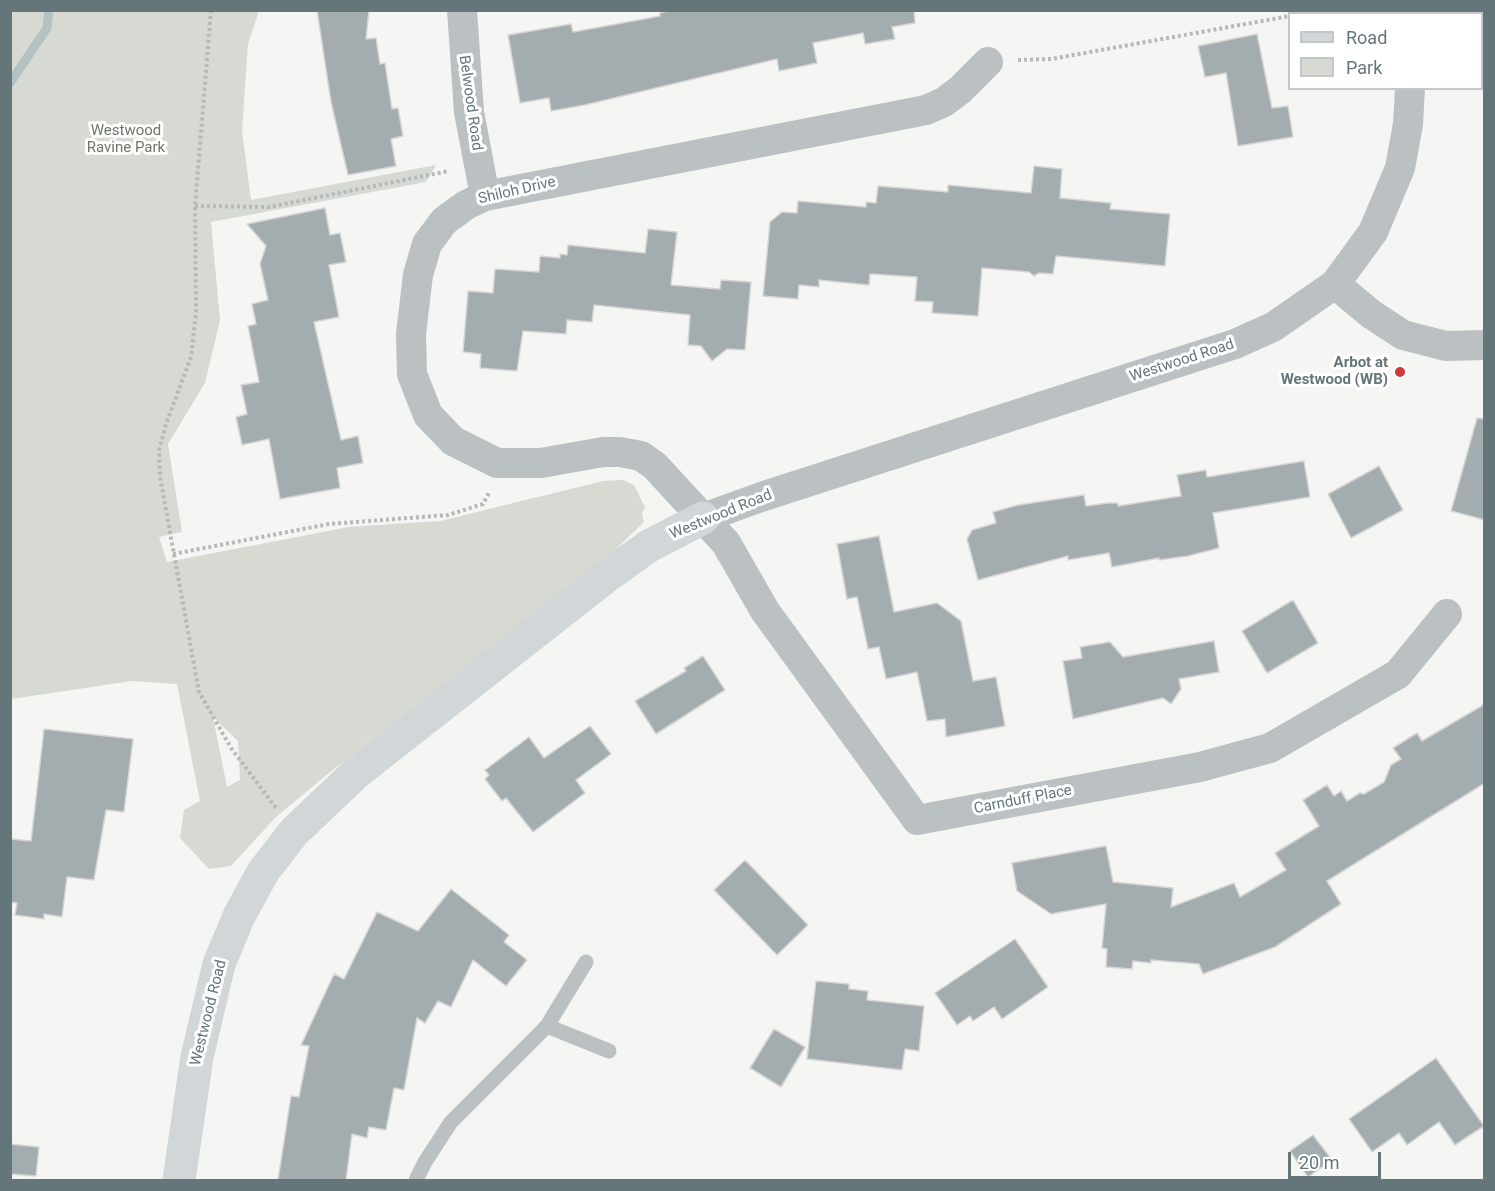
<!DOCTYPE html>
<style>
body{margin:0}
#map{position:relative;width:1495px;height:1191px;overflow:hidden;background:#f5f5f3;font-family:Roboto,sans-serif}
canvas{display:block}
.frame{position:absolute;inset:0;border:12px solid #64767a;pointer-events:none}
.legend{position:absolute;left:1288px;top:12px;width:195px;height:78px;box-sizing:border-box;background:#fff;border:2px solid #c1c8ca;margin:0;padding:8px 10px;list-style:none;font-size:18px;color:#64767a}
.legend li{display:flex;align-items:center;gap:12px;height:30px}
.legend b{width:30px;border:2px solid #c1c8ca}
.scale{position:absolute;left:1288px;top:1152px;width:93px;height:27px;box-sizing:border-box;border:3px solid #64767a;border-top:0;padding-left:8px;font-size:18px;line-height:21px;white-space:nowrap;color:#64767a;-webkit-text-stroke:4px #fff;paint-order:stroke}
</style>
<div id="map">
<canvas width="1495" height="1191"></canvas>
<div class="frame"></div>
<ul class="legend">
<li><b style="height:8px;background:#d1d6d8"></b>Road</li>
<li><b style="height:16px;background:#d6dad2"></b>Park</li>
</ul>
<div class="scale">20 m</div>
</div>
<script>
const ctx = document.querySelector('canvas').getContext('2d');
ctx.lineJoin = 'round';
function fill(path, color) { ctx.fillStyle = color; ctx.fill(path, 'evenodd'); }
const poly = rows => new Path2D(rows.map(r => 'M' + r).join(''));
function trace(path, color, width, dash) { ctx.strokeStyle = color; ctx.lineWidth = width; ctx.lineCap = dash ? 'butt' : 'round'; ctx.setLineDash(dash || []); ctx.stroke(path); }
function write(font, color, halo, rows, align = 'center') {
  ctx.font = font + ' Roboto,sans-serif'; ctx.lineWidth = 6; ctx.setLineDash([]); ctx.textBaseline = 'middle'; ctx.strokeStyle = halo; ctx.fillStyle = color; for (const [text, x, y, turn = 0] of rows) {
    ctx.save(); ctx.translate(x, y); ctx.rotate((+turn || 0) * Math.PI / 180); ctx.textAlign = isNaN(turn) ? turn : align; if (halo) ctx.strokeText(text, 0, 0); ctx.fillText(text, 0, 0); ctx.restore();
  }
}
fill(poly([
 [11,11,259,11,248,44,242,130,251,200,436,165,426,182,211,222,220,320,205,383,168,444,182,532,159,537,167,562,349,527,440,521,603,481,623,480,634,485,645,507,642,514,644,522,616,549,329,773,276,817,231,866,209,869,180,838,184,810,200,801,177,684,132,681,11,699],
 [213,717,238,741,240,780,227,787]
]), '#d6dad2');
trace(poly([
 [10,83,47,28,49,10]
]), '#b3c2c3', 9);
const building = poly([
 [317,10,369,10,366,39,376,38,380,64,385,63,392,109,398,108,403,136,391,139,396,166,348,175,331,102,317,10],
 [672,10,914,10,915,23,892,27,895,39,865,44,863,33,813,43,817,63,779,71,777,59,585,105,551,111,549,98,520,103,508,35,571,24,573,32,660,16,660,13,672,10],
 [1257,34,1272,108,1288,106,1293,137,1238,146,1226,73,1205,77,1198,46,1257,34],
 [1034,166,1062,169,1060,198,1111,203,1110,209,1170,214,1165,266,1056,256,1053,274,1039,273,1034,276,1029,272,982,268,978,316,932,313,933,302,915,301,917,277,870,274,869,285,819,280,819,287,799,285,798,299,763,296,770,222,782,212,797,213,798,201,866,207,866,202,876,203,878,186,948,192,948,185,1031,193,1034,166],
 [325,208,330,235,340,233,346,262,329,265,339,317,314,322,341,440,358,436,363,463,337,468,340,488,280,499,269,439,242,445,236,417,247,414,241,385,259,382,248,326,256,324,252,304,268,300,260,264,266,246,247,224,325,208],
 [648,229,677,232,671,285,720,289,721,280,751,282,745,350,727,349,712,361,701,346,688,345,690,315,594,305,592,322,567,320,566,334,523,331,517,371,480,368,481,354,463,352,468,291,493,293,495,269,539,272,540,256,560,258,560,254,567,255,568,245,645,253,648,229],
 [1477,418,1485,419,1485,520,1451,511,1477,418],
 [1304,461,1310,497,1213,513,1219,548,1188,556,1159,560,1159,558,1112,567,1109,553,1068,560,1068,556,978,580,967,539,972,530,996,523,993,512,1018,505,1084,495,1086,506,1108,503,1118,503,1118,506,1181,496,1177,475,1206,470,1207,477,1304,461],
 [1379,466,1403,510,1351,538,1328,494,1379,466],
 [879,536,894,612,937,603,961,621,973,681,996,677,1005,726,946,737,945,719,927,721,917,672,886,679,879,647,868,649,857,597,847,599,837,544,879,536],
 [1293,600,1318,643,1267,673,1242,631,1293,600],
 [1214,641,1219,672,1179,679,1181,689,1171,704,1163,698,1073,719,1063,661,1082,658,1080,647,1110,642,1123,657,1214,641],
 [703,656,725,690,656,734,635,701,686,671,684,668,703,656],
 [1485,704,1485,783,1327,881,1341,904,1275,947,1203,974,1199,964,1151,960,1151,963,1133,961,1132,969,1106,967,1107,949,1102,948,1106,904,1051,914,1017,891,1012,863,1106,846,1113,882,1173,888,1171,907,1234,883,1240,897,1286,870,1275,853,1319,826,1303,800,1327,785,1334,796,1341,791,1347,801,1360,793,1364,794,1384,782,1391,765,1401,759,1393,748,1417,733,1422,741,1485,704],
 [590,726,611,754,576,780,585,793,533,832,506,798,502,801,485,779,489,775,485,770,529,737,544,758,590,726],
 [44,729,133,739,124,812,106,810,94,880,67,877,62,917,44,914,44,919,15,915,17,903,10,902,10,839,31,841,44,729],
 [745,860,808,925,777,955,714,890,745,860],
 [451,889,509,935,504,942,527,960,506,986,473,960,451,1007,438,1001,425,1023,417,1018,404,1090,394,1088,386,1130,369,1127,367,1138,352,1134,346,1180,278,1180,291,1096,299,1097,309,1046,301,1045,334,974,344,979,377,912,418,931,451,889],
 [1015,939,1048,987,1002,1019,994,1007,973,1021,970,1016,957,1025,935,993,1015,939],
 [816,981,849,984,849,989,868,991,867,1000,924,1006,919,1051,905,1049,902,1070,807,1059,816,981],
 [774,1029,805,1047,781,1087,750,1068,774,1029],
 [1436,1058,1484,1126,1455,1145,1439,1122,1407,1145,1399,1133,1372,1152,1349,1119,1436,1058],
 [1313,1135,1332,1160,1308,1177,1290,1151,1313,1135],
 [10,1144,39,1147,36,1176,10,1174,10,1144]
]);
fill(building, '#a3adaf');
trace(building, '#d7d6d5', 1.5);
trace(poly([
 [211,10,195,206,196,312,191,357,166,424,159,451,160,477,199,692,231,748,276,808],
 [1303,14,1319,10],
 [1018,60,1051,59,1290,16],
 [195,206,269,207,449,171],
 [173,554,329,524,448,515,483,504,490,491]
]), '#b5b9ba', 4, [3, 3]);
trace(poly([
 [547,1026,609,1051],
 [416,1180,425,1162,451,1122,547,1026,586,962]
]), '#bbc0c2', 15);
trace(poly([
 [462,10,469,112,485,196],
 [1400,10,1400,14],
 [988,62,960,90,944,102,926,110,485,196,466,205,444,221,427,244,418,275,411,334,412,374,428,415,453,441,497,463,541,463,603,452,620,452,641,456,655,466,726,543,765,611,917,820,1200,767,1270,748,1398,674,1447,614],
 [1335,284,1371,314,1403,335,1446,346,1484,345],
 [703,518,761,497,1235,344,1273,327,1335,284,1373,232,1400,168,1408,124,1410,88]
]), '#bbc0c2', 30);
trace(poly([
 [179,1180,197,1057,219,964,239,916,263,872,294,832,356,773,607,576,649,546,703,518]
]), '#d1d6d8', 33);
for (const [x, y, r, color] of [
 [1400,372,6,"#cf3939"]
]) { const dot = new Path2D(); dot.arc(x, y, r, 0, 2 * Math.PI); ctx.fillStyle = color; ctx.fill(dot); trace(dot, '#fff', 2); }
write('15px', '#64767a', '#fff', [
 ["Belwood Road",470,103,82],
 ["Shiloh Drive",517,191,-13],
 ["Westwood Road",1182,361,-18],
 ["Westwood Road",721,515,-22],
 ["Carnduff Place",1023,800,-11],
 ["Westwood Road",209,1013,-76]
]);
write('15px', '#6e7866', '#fff', [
 ["Westwood",126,131],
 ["Ravine Park",126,148]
]);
write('bold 15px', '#64767a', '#fff', [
 ["Arbot at",1388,363],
 ["Westwood (WB)",1388,380]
], 'right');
</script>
